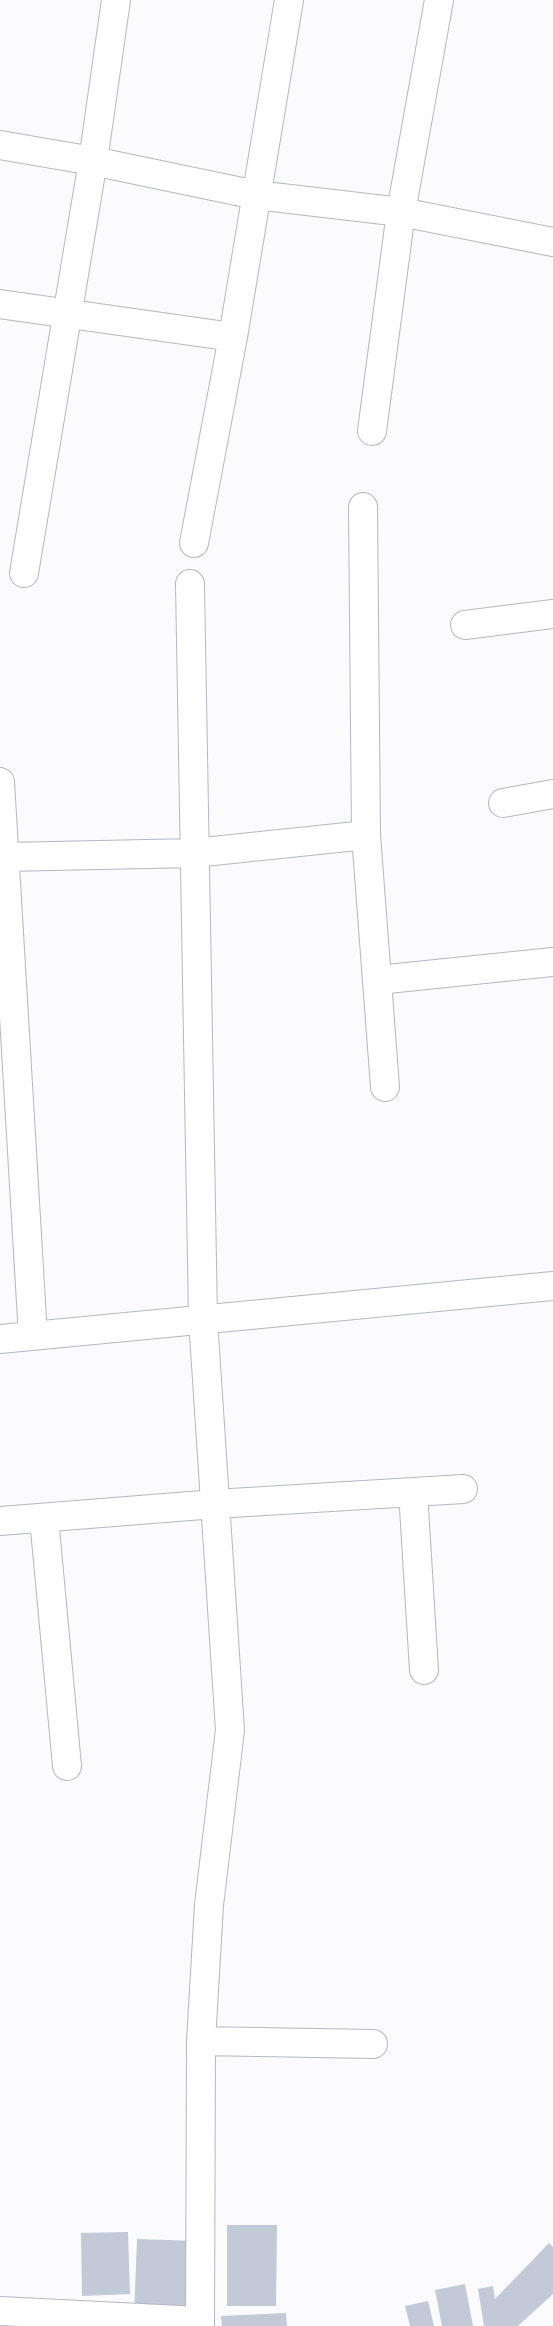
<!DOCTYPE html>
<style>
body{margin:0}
canvas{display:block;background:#fbfbfe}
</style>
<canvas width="553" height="2326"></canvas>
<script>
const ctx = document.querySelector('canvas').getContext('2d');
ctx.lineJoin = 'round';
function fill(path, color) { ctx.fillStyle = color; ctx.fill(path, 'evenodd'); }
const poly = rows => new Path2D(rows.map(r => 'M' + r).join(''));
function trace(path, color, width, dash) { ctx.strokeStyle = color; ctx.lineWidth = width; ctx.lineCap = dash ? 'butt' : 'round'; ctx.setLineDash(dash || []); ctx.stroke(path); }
fill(poly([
 [227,2225,277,2225,276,2306,227,2306],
 [128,2232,130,2294,82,2296,81,2233],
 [137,2239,196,2241,193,2318,134,2316],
 [549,2243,553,2247,553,2294,518,2326,484,2326,478,2289,493,2286,495,2299],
 [465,2284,473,2326,442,2326,435,2290],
 [428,2301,434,2326,410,2326,405,2306],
 [286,2313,287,2326,222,2326,221,2316]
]), '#c1cad6');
const minor = poly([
 [0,145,93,161,256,195,401,212,553,242],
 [0,304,233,337],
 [372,431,401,212,439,0],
 [363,507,366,835,385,1087],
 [194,543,233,337,289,0],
 [24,573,93,161,116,0],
 [190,584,203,1319,230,1730,209,1905,201,2041,200,2326],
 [465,625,553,614],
 [0,782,33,1336],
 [503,803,553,794],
 [5,857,194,853,366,835],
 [378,980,553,962],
 [0,1339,553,1286],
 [413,1492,424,1670],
 [44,1518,67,1766],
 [0,1521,215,1504,463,1489],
 [201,2041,373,2044],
 [0,2311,200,2321]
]);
trace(minor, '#b5b7c4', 30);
trace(minor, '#fff', 28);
</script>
